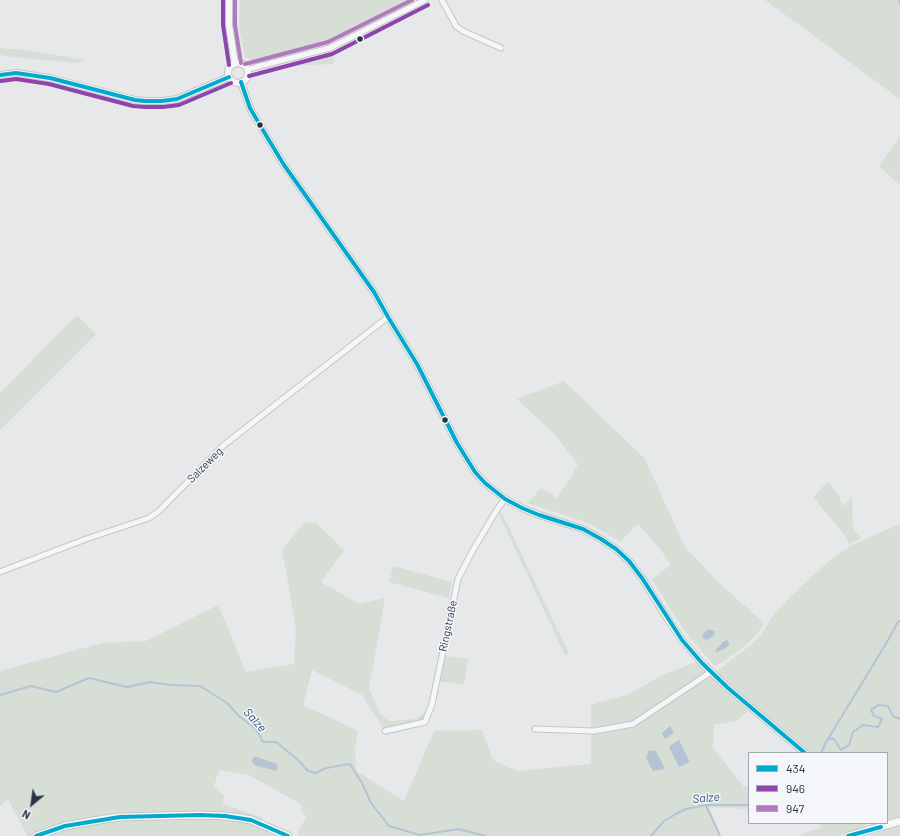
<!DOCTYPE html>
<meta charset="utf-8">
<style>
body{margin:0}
#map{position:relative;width:900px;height:836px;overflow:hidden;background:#e6e8ea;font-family:Barlow,sans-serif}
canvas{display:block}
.legend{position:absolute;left:748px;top:752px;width:140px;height:72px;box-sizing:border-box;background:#f4f6f9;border:1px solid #a4a8b1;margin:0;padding:5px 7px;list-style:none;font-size:12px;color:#2b3445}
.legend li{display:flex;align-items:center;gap:8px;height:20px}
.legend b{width:20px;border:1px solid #a4a8b1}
.north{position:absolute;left:12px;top:784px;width:40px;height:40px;-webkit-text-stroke:3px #f4f6f9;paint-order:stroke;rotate:209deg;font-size:11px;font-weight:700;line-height:16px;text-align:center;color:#2b3445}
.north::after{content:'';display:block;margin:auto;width:14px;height:18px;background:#2b3445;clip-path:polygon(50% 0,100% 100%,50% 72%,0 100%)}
</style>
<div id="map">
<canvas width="900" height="836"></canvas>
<ul class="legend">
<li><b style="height:5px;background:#00a9ce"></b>434</li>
<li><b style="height:5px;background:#8e44ad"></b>946</li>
<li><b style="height:5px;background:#b07bbd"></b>947</li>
</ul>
<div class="north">N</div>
</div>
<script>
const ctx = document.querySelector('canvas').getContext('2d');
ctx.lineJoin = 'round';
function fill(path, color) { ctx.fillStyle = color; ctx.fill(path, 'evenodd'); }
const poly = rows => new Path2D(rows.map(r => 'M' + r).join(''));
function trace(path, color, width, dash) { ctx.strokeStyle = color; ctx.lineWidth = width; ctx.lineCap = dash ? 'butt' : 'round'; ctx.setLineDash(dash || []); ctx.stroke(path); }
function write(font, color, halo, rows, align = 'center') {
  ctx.font = font + ' Barlow,sans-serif'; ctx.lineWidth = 3; ctx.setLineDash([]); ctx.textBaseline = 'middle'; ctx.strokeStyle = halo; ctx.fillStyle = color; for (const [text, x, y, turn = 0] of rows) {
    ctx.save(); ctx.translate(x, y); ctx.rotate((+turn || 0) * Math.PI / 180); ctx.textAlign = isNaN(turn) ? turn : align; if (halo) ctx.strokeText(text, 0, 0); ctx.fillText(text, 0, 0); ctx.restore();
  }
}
fill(poly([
 [240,0,414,0,415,1,342,38,321,45,257,62,245,57,239,28],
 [765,0,900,0,900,99],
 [0,48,25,50,85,60,79,63,12,57,0,55],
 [333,53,334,64,284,66],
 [900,136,900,185,879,166],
 [77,315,96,334,0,430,0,393],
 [564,381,645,459,685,547,717,581,764,623,757,634,746,645,724,661,715,666,691,639,672,612,652,579,671,565,660,549,638,524,620,542,591,524,528,503,541,488,557,498,572,475,578,464,555,435,517,399],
 [828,481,839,495,842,507,852,496,853,530,862,538,849,544,846,537,813,497],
 [500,509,569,654,565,655,498,512],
 [315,522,344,550,321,582,359,604,385,598,369,689,380,714,389,721,416,719,429,709,423,720,384,729,362,695,312,670,303,705,358,731,355,749,356,771,404,801,434,731,482,730,493,760,517,771,591,764,591,705,629,694,661,676,696,662,748,711,737,721,714,725,713,748,744,787,749,785,749,809,708,807,721,836,299,836,298,832,306,817,301,809,302,805,249,775,219,770,214,786,224,796,223,804,263,818,261,821,212,818,239,821,252,824,280,836,26,836,27,835,8,799,0,806,0,671,102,643,146,641,218,605,246,672,294,664,296,630,287,577,282,550,304,523],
 [900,524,900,819,887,823,887,753,810,753,748,702,716,672,748,647,760,636,773,616,791,596,831,559,852,545],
 [393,566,452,582,449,598,389,582],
 [443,656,468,659,464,685,438,681],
 [819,823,867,823,864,827,857,831,837,836,801,836,800,834,821,828],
 [900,824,900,836,867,836,884,831,886,828]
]), '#d6ded6');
fill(poly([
 [708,629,714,631,715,633,713,636,707,640,704,639,702,637,704,633],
 [727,640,729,642,729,645,726,648,716,652,716,650,723,642],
 [670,726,674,733,665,739,662,733],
 [679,740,690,762,679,767,669,747],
 [649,750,656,751,665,769,653,771,646,758],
 [254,756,277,764,277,771,254,765,252,761]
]), '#b4c4d5');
trace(poly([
 [899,0,900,3],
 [0,695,31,686,56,692,89,678,127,687,150,682,170,685,200,686,227,703,239,716,256,729,263,742,276,742,298,760,308,771,316,773,326,768,350,764,362,783,371,803,389,826,420,835,458,829,486,836],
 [828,739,887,642,898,622,900,621],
 [821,753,827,740,833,738,841,750,849,745,853,732,863,725,878,727,882,719,874,716,871,710,878,705,888,706,893,716,900,719],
 [706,805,720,836],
 [651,836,664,821,676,814,686,809,706,805,749,805]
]), '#b4c4d5', 2);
const minor = poly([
 [442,0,456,26,463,31,501,48],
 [247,70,256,67,330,48,425,0],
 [0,572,86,539,149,518,159,511,224,445,388,317],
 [535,729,594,731,633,724,711,672],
 [385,731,425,722,432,704,458,579,473,550,498,508,505,499]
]);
const tertiary = poly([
 [229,0,229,25,235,64],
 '228 73a10 10 0 1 1 20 0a10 10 0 1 1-20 0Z',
 [0,75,16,73,50,78,135,100,145,101,162,101,177,99,229,77],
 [241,82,250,108,267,137,284,165,374,292,388,317,417,364,457,443,475,472,485,483,505,499,522,508,539,515,583,529,601,539,616,549,629,561,642,578,669,621,682,640,702,663,728,688,805,753]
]);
const secondary = poly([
 [36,836,65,826,105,819,120,817,200,815,225,816,240,818,251,820,288,836],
 [848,836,900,821]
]);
trace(minor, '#c4c6c8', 7);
trace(tertiary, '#c4c6c8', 8);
trace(secondary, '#c4c6c8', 9);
trace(minor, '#f5f6f7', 5);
trace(tertiary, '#f5f6f7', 6);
trace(secondary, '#f8f8f8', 7);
trace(poly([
 [0,75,16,73,50,78,135,100,145,101,162,101,177,99,229,77],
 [241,82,250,108,267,137,284,165,374,292,388,317,417,364,457,443,475,472,485,483,505,499,522,508,539,515,583,529,601,539,616,549,629,561,642,578,682,640,702,663,728,688,805,753],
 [36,836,65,826,120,817,200,815,225,816,251,820,288,836],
 [848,836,881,827]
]), '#00a9ce', 4);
trace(poly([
 [223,0,223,25,229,65],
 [249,76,332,54,428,5],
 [1,81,16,79,49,84,133,106,145,107,163,107,179,105,231,83]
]), '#8e44ad', 4);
trace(poly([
 [235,0,235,25,241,63],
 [245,64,328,42,412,0]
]), '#b07bbd', 4);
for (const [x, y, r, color] of [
 [360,39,3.5,"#2b3445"],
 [260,125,3.5,"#2b3445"],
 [445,420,3.5,"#2b3445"]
]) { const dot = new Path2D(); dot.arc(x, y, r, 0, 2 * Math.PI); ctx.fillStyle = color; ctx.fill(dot); trace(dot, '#f4f6f9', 1.5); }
write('11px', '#2b3445', '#f4f6f9', [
 ["Salzeweg",205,465,-45],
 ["Ringstraße",448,626,-78]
]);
write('italic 12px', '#34527a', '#f4f6f9', [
 ["Salze",255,720,47],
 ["Salze",706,798,-5]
]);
</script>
